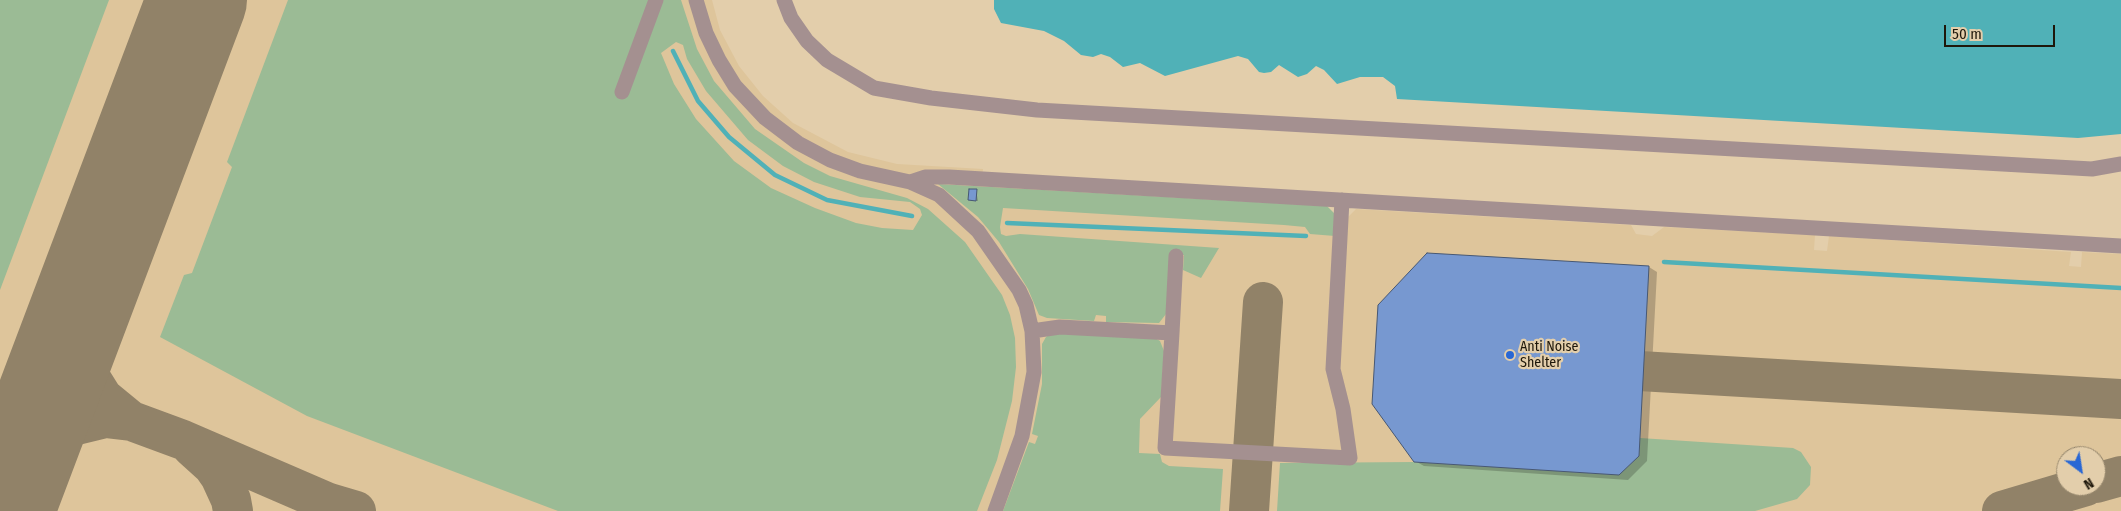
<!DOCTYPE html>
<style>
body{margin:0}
#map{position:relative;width:2121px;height:511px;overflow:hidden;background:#e3ceab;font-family:"Fira Sans Condensed",sans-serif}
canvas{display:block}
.north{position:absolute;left:2056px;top:446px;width:50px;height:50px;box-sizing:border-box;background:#e3ceab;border:1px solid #94856b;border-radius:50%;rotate:149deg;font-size:14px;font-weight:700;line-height:20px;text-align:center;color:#1e170a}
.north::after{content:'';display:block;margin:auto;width:18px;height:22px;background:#2967d4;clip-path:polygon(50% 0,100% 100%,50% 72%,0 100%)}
.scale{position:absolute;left:1944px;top:25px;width:111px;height:22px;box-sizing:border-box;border:2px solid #1e170a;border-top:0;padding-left:6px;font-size:15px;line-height:18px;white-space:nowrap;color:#1e170a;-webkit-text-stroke:4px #e3ceab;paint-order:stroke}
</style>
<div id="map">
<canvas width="2121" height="511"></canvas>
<div class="north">N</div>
<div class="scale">50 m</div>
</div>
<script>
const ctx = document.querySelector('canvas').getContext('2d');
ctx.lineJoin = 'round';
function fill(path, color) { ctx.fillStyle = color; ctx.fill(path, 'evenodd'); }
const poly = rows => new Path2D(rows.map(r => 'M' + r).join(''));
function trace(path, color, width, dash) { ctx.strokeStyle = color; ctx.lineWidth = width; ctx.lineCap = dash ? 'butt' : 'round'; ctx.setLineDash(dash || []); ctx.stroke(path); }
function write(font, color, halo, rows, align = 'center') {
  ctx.font = font + ' "Fira Sans Condensed",sans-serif'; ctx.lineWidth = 4.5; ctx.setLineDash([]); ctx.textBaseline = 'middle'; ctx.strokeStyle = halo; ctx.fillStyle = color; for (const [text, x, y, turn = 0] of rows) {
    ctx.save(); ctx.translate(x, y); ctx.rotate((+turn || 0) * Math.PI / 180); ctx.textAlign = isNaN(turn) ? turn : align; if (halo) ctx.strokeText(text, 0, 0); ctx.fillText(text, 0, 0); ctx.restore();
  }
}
fill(poly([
 [0,0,712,0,720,30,739,66,763,96,793,123,848,152,897,164,983,169,982,179,1334,218,1347,218,1356,209,1631,225,1636,234,1652,236,1664,227,1815,235,1814,250,1827,251,1829,236,2071,252,2069,266,2081,267,2082,252,2121,254,2121,511,0,511],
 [2066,456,2096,456,2096,486,2066,486]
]), '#dec59b');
fill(poly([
 [0,0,109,0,0,290],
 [288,0,681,0,697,49,714,81,755,129,804,163,830,176,907,198,928,209,965,242,1002,295,1010,315,1015,338,1016,367,1012,401,997,460,977,511,558,511,307,416,160,337,184,275,192,273,232,167,227,162],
 [676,42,683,45,687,59,706,91,748,140,783,166,814,182,860,197,910,202,920,209,922,215,913,230,882,228,856,223,815,208,771,188,734,161,696,119,674,84,661,53],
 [938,184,1327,206,1337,216,1335,236,1310,234,1305,227,1284,225,1003,208,1000,227,1001,234,1006,236,1020,234,1219,248,1201,278,1183,270,1184,255,1170,255,1166,314,1159,323,1106,322,1106,316,1096,315,1094,321,1047,318,1039,315,1028,289,999,242,978,217],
 [1052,333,1155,338,1160,341,1164,351,1161,397,1140,419,1139,453,1160,454,1162,462,1169,466,1223,469,1220,511,1003,511,1029,442,1035,444,1038,436,1032,434,1042,384,1042,344,1046,337],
 [1640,438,1793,448,1801,452,1811,467,1810,485,1797,499,1755,511,1277,511,1280,463,1414,462,1619,475,1639,456]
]), '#9bbb95');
fill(poly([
 [994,0,2121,0,2121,134,2078,138,1397,99,1395,86,1383,77,1360,77,1337,84,1324,70,1316,66,1307,74,1298,77,1279,65,1271,72,1264,73,1259,72,1248,59,1238,56,1165,76,1140,63,1123,67,1110,57,1101,54,1093,57,1081,55,1064,41,1044,31,1001,23,994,9]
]), '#50b1b7');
fill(poly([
 [976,190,978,201,969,200],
 [1649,267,1657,272,1647,461,1628,480,1424,466,1415,461]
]), '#0003');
trace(poly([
 [673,51,698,101,729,137,775,175,827,200,912,216],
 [1007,223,1306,236],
 [1664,262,2121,288]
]), '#50b1b7', 4.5);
trace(poly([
 [1588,368,2121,399],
 [0,410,24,397,41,384,62,360],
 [0,413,66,405,82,405,99,409,183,440,329,503,356,511],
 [192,447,213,466,220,476,231,500,233,511],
 [21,468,32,451,49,437,68,427,105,418,131,421,103,398,88,374,79,342,77,324,80,310],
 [2096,483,2121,476],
 [1249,511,1263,302],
 [2002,511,2086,486]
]), '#918268', 40);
trace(poly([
 [4,511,197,0]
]), '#918268', 100);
const building = poly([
 [969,189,977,189,976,201,968,200,969,189],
 [1427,253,1649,266,1639,456,1619,475,1414,462,1372,404,1378,305,1427,253]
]);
fill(building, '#7798d0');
trace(building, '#475874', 1);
trace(poly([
 [696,0,706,33,719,60,735,86,765,118,798,143,830,160,860,171,910,182,939,195,978,231,1019,290,1026,305,1032,331,1034,372,1022,436,995,511],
 [784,0,791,18,807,41,827,60,874,88,931,98,1037,110,2092,169,2121,164],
 [622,92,656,0],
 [910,182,925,177,949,177,2121,246],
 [1032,331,1060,327,1172,333,1165,448,1350,458,1343,409,1333,369,1342,200],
 [1172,333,1176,256]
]), '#a49090', 15);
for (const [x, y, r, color] of [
 [1510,355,5,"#2967d4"]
]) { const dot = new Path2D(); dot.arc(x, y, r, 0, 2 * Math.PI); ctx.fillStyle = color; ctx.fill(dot); trace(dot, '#e3ceab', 2); }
write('14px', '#1e170a', '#e3ceab', [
 ["Anti Noise",1520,347],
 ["Shelter",1520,363]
], 'left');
</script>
